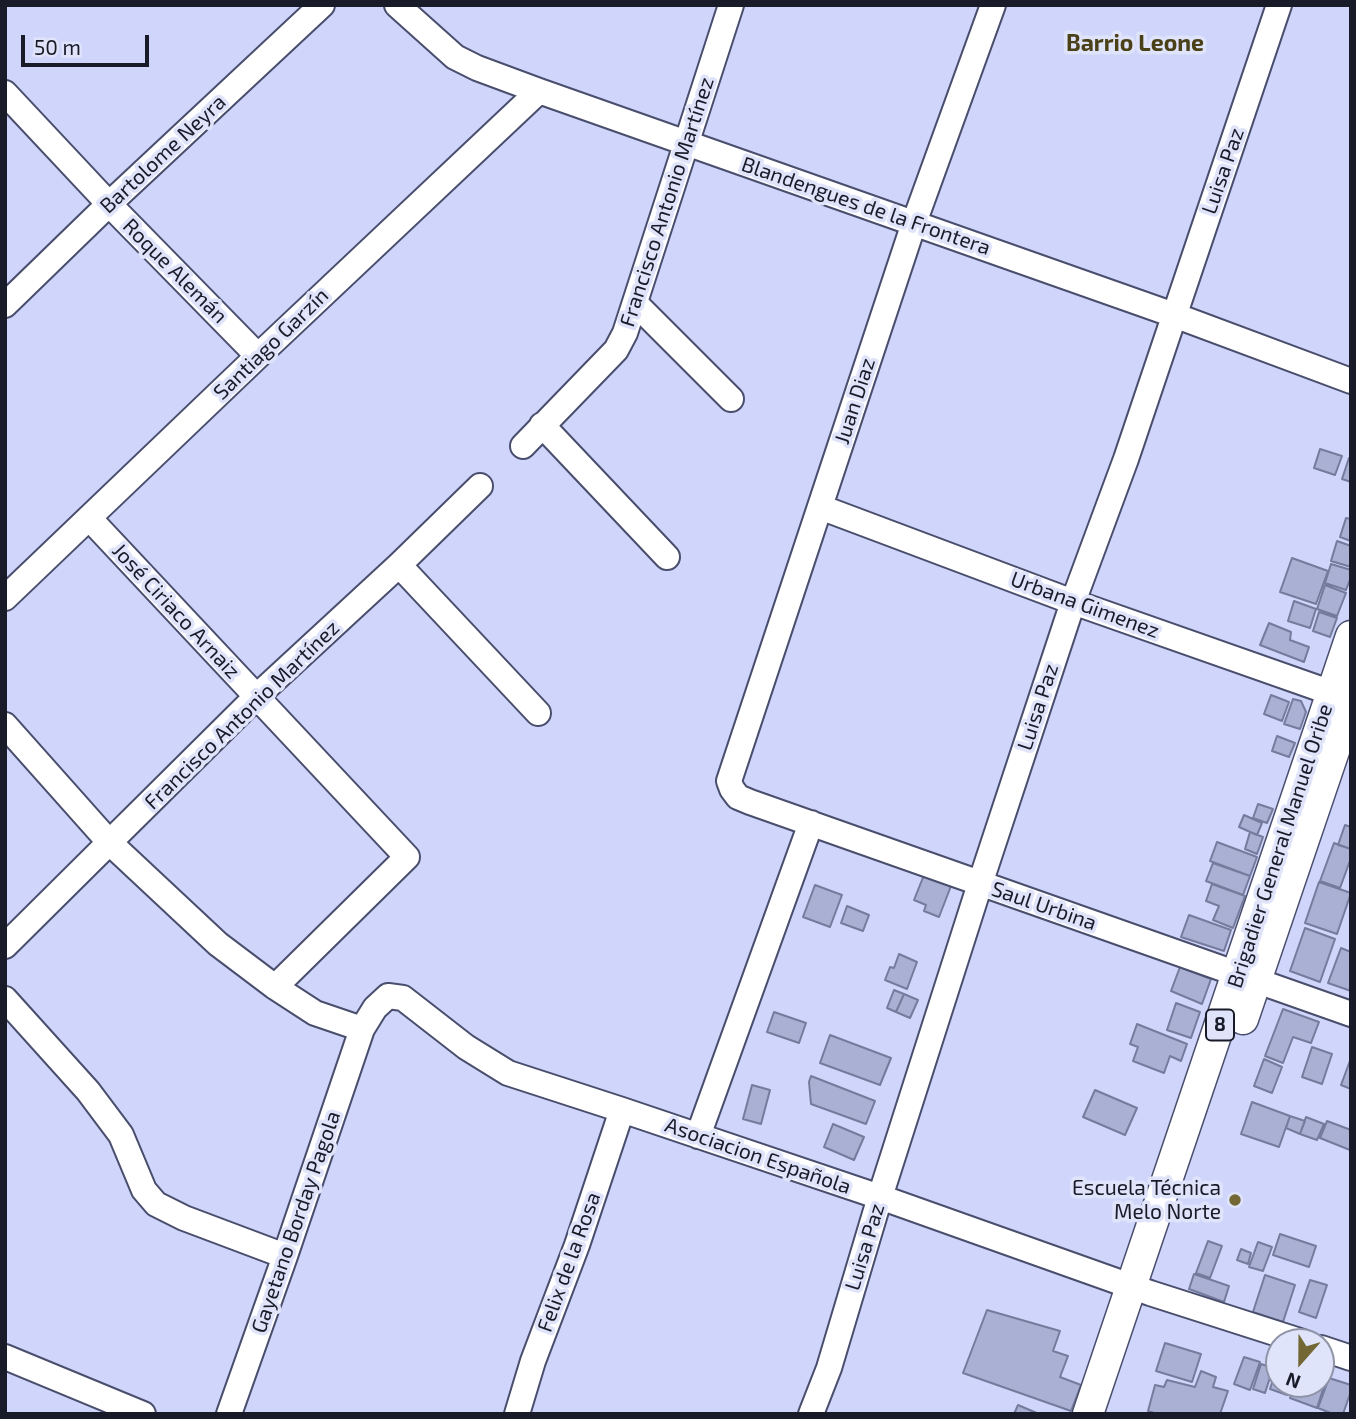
<!DOCTYPE html>
<meta charset="utf-8">
<style>
body{margin:0}
#map{position:relative;width:1356px;height:1419px;overflow:hidden;background:#d0d6fb;font-family:"Exo 2",sans-serif}
canvas{display:block}
.frame{position:absolute;inset:0;border:7px solid #191b28;pointer-events:none}
.north{position:absolute;left:1265px;top:1328px;width:70px;height:70px;box-sizing:border-box;background:#e0e4fb;border:2px solid #9094a7;border-radius:50%;rotate:201deg;font-size:19px;font-weight:700;line-height:28px;text-align:center;color:#191b28}
.north::after{content:'';display:block;margin:auto;width:24px;height:32px;background:#736835;clip-path:polygon(50% 0,100% 100%,50% 72%,0 100%)}
.scale{position:absolute;left:21px;top:35px;width:128px;height:32px;box-sizing:border-box;border:4px solid #191b28;border-top:0;padding-left:9px;font-size:21px;line-height:24px;white-space:nowrap;color:#191b28;-webkit-text-stroke:5px #e0e4fb;paint-order:stroke}
</style>
<div id="map">
<canvas width="1356" height="1419"></canvas>
<div class="frame"></div>
<div class="north">N</div>
<div class="scale">50 m</div>
</div>
<script>
const ctx = document.querySelector('canvas').getContext('2d');
ctx.lineJoin = 'round';
function fill(path, color) { ctx.fillStyle = color; ctx.fill(path, 'evenodd'); }
const poly = rows => new Path2D(rows.map(r => 'M' + r).join(''));
function trace(path, color, width, dash) { ctx.strokeStyle = color; ctx.lineWidth = width; ctx.lineCap = dash ? 'butt' : 'round'; ctx.setLineDash(dash || []); ctx.stroke(path); }
function write(font, color, halo, rows, align = 'center') {
  ctx.font = font + ' "Exo 2",sans-serif'; ctx.lineWidth = 7; ctx.setLineDash([]); ctx.textBaseline = 'middle'; ctx.strokeStyle = halo; ctx.fillStyle = color; for (const [text, x, y, turn = 0] of rows) {
    ctx.save(); ctx.translate(x, y); ctx.rotate((+turn || 0) * Math.PI / 180); ctx.textAlign = isNaN(turn) ? turn : align; if (halo) ctx.strokeText(text, 0, 0); ctx.fillText(text, 0, 0); ctx.restore();
  }
}
const building = poly([
 [1320,449,1342,456,1335,475,1314,468,1320,449],
 [1349,458,1351,459,1351,482,1342,479,1349,458],
 [1346,518,1351,519,1351,541,1340,537,1346,518],
 [1337,541,1351,546,1351,567,1331,561,1337,541],
 [1292,558,1328,571,1316,604,1280,592,1292,558],
 [1331,564,1351,570,1351,577,1346,590,1325,583,1331,564],
 [1325,585,1346,593,1337,616,1317,609,1325,585],
 [1294,601,1316,609,1310,628,1288,621,1294,601],
 [1319,612,1337,618,1330,637,1313,631,1319,612],
 [1269,623,1291,632,1290,640,1309,647,1304,662,1260,645,1269,623],
 [1271,695,1289,702,1282,721,1264,714,1271,695],
 [1293,699,1301,701,1306,712,1300,729,1284,724,1293,699],
 [1277,736,1295,743,1289,757,1272,751,1277,736],
 [1258,804,1273,809,1267,823,1253,818,1258,804],
 [1244,815,1262,823,1257,835,1239,827,1244,815],
 [1345,825,1351,827,1351,849,1338,845,1345,825],
 [1250,832,1263,837,1257,854,1245,849,1250,832],
 [1217,842,1257,857,1250,876,1210,861,1217,842],
 [1334,843,1351,849,1351,858,1340,888,1320,881,1334,843],
 [1213,863,1250,876,1243,895,1206,881,1213,863],
 [924,875,951,886,939,917,924,911,926,905,914,900,924,875],
 [1319,882,1351,893,1337,934,1305,923,1319,882],
 [1212,884,1245,896,1233,928,1213,920,1219,906,1206,901,1212,884],
 [815,885,842,895,830,927,803,917,815,885],
 [847,906,869,915,863,931,841,923,847,906],
 [1189,915,1231,930,1224,951,1181,937,1189,915],
 [1305,928,1335,939,1320,982,1290,971,1305,928],
 [1341,948,1351,952,1351,991,1328,983,1341,948],
 [899,954,917,962,907,989,885,980,890,967,894,968,899,954],
 [1180,967,1211,979,1202,1004,1171,991,1180,967],
 [894,990,904,994,896,1012,887,1008,894,990],
 [904,994,918,1000,910,1018,896,1012,904,994],
 [1176,1003,1200,1012,1191,1038,1167,1030,1176,1003],
 [1283,1009,1319,1022,1311,1043,1293,1037,1283,1063,1265,1056,1283,1009],
 [774,1012,806,1023,799,1043,767,1032,774,1012],
 [1137,1024,1187,1044,1181,1061,1170,1056,1164,1073,1133,1061,1138,1047,1130,1044,1137,1024],
 [830,1035,891,1058,880,1085,820,1063,830,1035],
 [1312,1047,1332,1054,1322,1084,1302,1077,1312,1047],
 [1351,1058,1351,1089,1341,1085,1351,1058],
 [1264,1059,1282,1067,1272,1093,1254,1086,1264,1059],
 [811,1076,875,1101,866,1124,811,1104,809,1082,811,1076],
 [752,1085,770,1090,761,1124,743,1119,752,1085],
 [1095,1090,1137,1108,1125,1135,1083,1117,1095,1090],
 [1252,1102,1290,1116,1279,1147,1241,1134,1252,1102],
 [1290,1116,1305,1121,1300,1134,1286,1128,1290,1116],
 [1306,1117,1324,1124,1317,1140,1300,1134,1306,1117],
 [1327,1121,1351,1130,1350,1150,1320,1138,1327,1121],
 [833,1124,864,1137,854,1160,824,1147,833,1124],
 [1280,1234,1316,1246,1309,1267,1273,1255,1280,1234],
 [1208,1241,1222,1246,1210,1278,1196,1273,1208,1241],
 [1258,1242,1272,1247,1263,1271,1249,1267,1258,1242],
 [1241,1249,1251,1253,1248,1264,1237,1260,1241,1249],
 [1194,1274,1229,1286,1224,1302,1189,1289,1194,1274],
 [1265,1275,1295,1285,1283,1322,1253,1312,1265,1275],
 [1310,1280,1327,1285,1316,1318,1299,1312,1310,1280],
 [987,1310,1060,1331,1053,1351,1068,1356,1060,1377,1081,1385,1071,1411,963,1373,987,1310],
 [1165,1343,1201,1354,1192,1382,1156,1371,1165,1343],
 [1244,1357,1260,1362,1250,1390,1234,1384,1244,1357],
 [1261,1364,1273,1368,1265,1393,1253,1389,1261,1364],
 [1276,1370,1279,1371,1279,1384,1291,1384,1287,1395,1270,1389,1276,1370],
 [1201,1371,1216,1377,1213,1387,1228,1391,1220,1414,1157,1414,1148,1411,1155,1385,1164,1387,1167,1380,1195,1387,1201,1371],
 [1321,1374,1327,1377,1317,1408,1290,1398,1295,1384,1321,1384,1321,1374],
 [1329,1378,1351,1385,1351,1391,1343,1414,1333,1414,1318,1408,1329,1378],
 [1018,1405,1039,1414,1014,1414,1018,1405]
]);
fill(building, '#aab0d4');
trace(building, '#757b9c', 2);
const minor = poly([
 [397,5,455,57,477,68,539,91,1174,315,1351,381],
 [993,5,914,223,729,781,732,789,738,797,750,802,1351,1014],
 [5,93,109,204,258,356],
 [635,303,731,399],
 [5,305,109,204,322,5],
 [542,425,667,557],
 [523,446,616,350,625,333,731,5],
 [820,507,1073,602,1349,699],
 [90,519,407,857,275,987],
 [399,565,538,713],
 [5,598,258,356,539,91],
 [5,725,110,843,218,944,275,987,315,1013,362,1029],
 [5,946,256,697,399,565,480,486],
 [5,999,88,1091,121,1135,144,1190,156,1204,184,1218,285,1256],
 [698,1136,811,823],
 [1321,1348,1351,1358],
 [5,1357,143,1414],
 [229,1414,285,1256,362,1029,375,1008,388,996,403,998,466,1047,508,1073,622,1110,880,1197,1150,1293,1303,1342],
 [517,1414,533,1361,577,1245,622,1110],
 [811,1414,829,1368,880,1197,980,884,1073,602,1126,459,1279,5]
]);
const major = poly([
 [1243,1019,1351,701],
 [1088,1414,1351,636]
]);
trace(minor, '#4a4e6d', 28);
trace(major, '#4a4e6d', 33);
trace(minor, '#fff', 24);
trace(major, '#fff', 30);
for (const [x, y, r, color] of [
 [1235,1200,7,"#736835"]
]) { const dot = new Path2D(); dot.arc(x, y, r, 0, 2 * Math.PI); ctx.fillStyle = color; ctx.fill(dot); trace(dot, '#e0e4fb', 2.5); }
for (const [x, y, w] of [
 [1220,1025,28]
]) { const box = new Path2D(); box.roundRect(x - w / 2, y - 15.5, w, 31, 5); ctx.fillStyle = '#e0e4fb'; ctx.fill(box); trace(box, '#191b28', 2); }
write('bold 19px', '#191b28', null, [
 ["8",1220,1025]
]);
write('21px', '#191b28', '#e0e4fb', [
 ["Bartolome Neyra",163,154,-43],
 ["Luisa Paz",1223,171,-71],
 ["Francisco Antonio Martínez",667,202,-72],
 ["Blandengues de la Frontera",866,206,19],
 ["Roque Alemán",175,271,45],
 ["Santiago Garzín",271,344,-44],
 ["Juan Diaz",855,401,-72],
 ["Urbana Gimenez",1085,605,20],
 ["José Ciriaco Arnaiz",176,611,47],
 ["Luisa Paz",1038,707,-72],
 ["Francisco Antonio Martínez",242,715,-44],
 ["Brigadier General Manuel Oribe",1280,846,-72],
 ["Saul Urbina",1044,906,19],
 ["Asociacion Española",758,1156,19],
 ["Gayetano Borday Pagola",296,1222,-71],
 ["Luisa Paz",865,1247,-73],
 ["Felix de la Rosa",569,1262,-70]
]);
write('21px', '#191b28', '#e0e4fb', [
 ["Escuela Técnica",1221,1188],
 ["Melo Norte",1221,1212]
], 'right');
write('bold 23px', '#4a4118', '#e0e4fb', [
 ["Barrio Leone",1135,43]
]);
</script>
